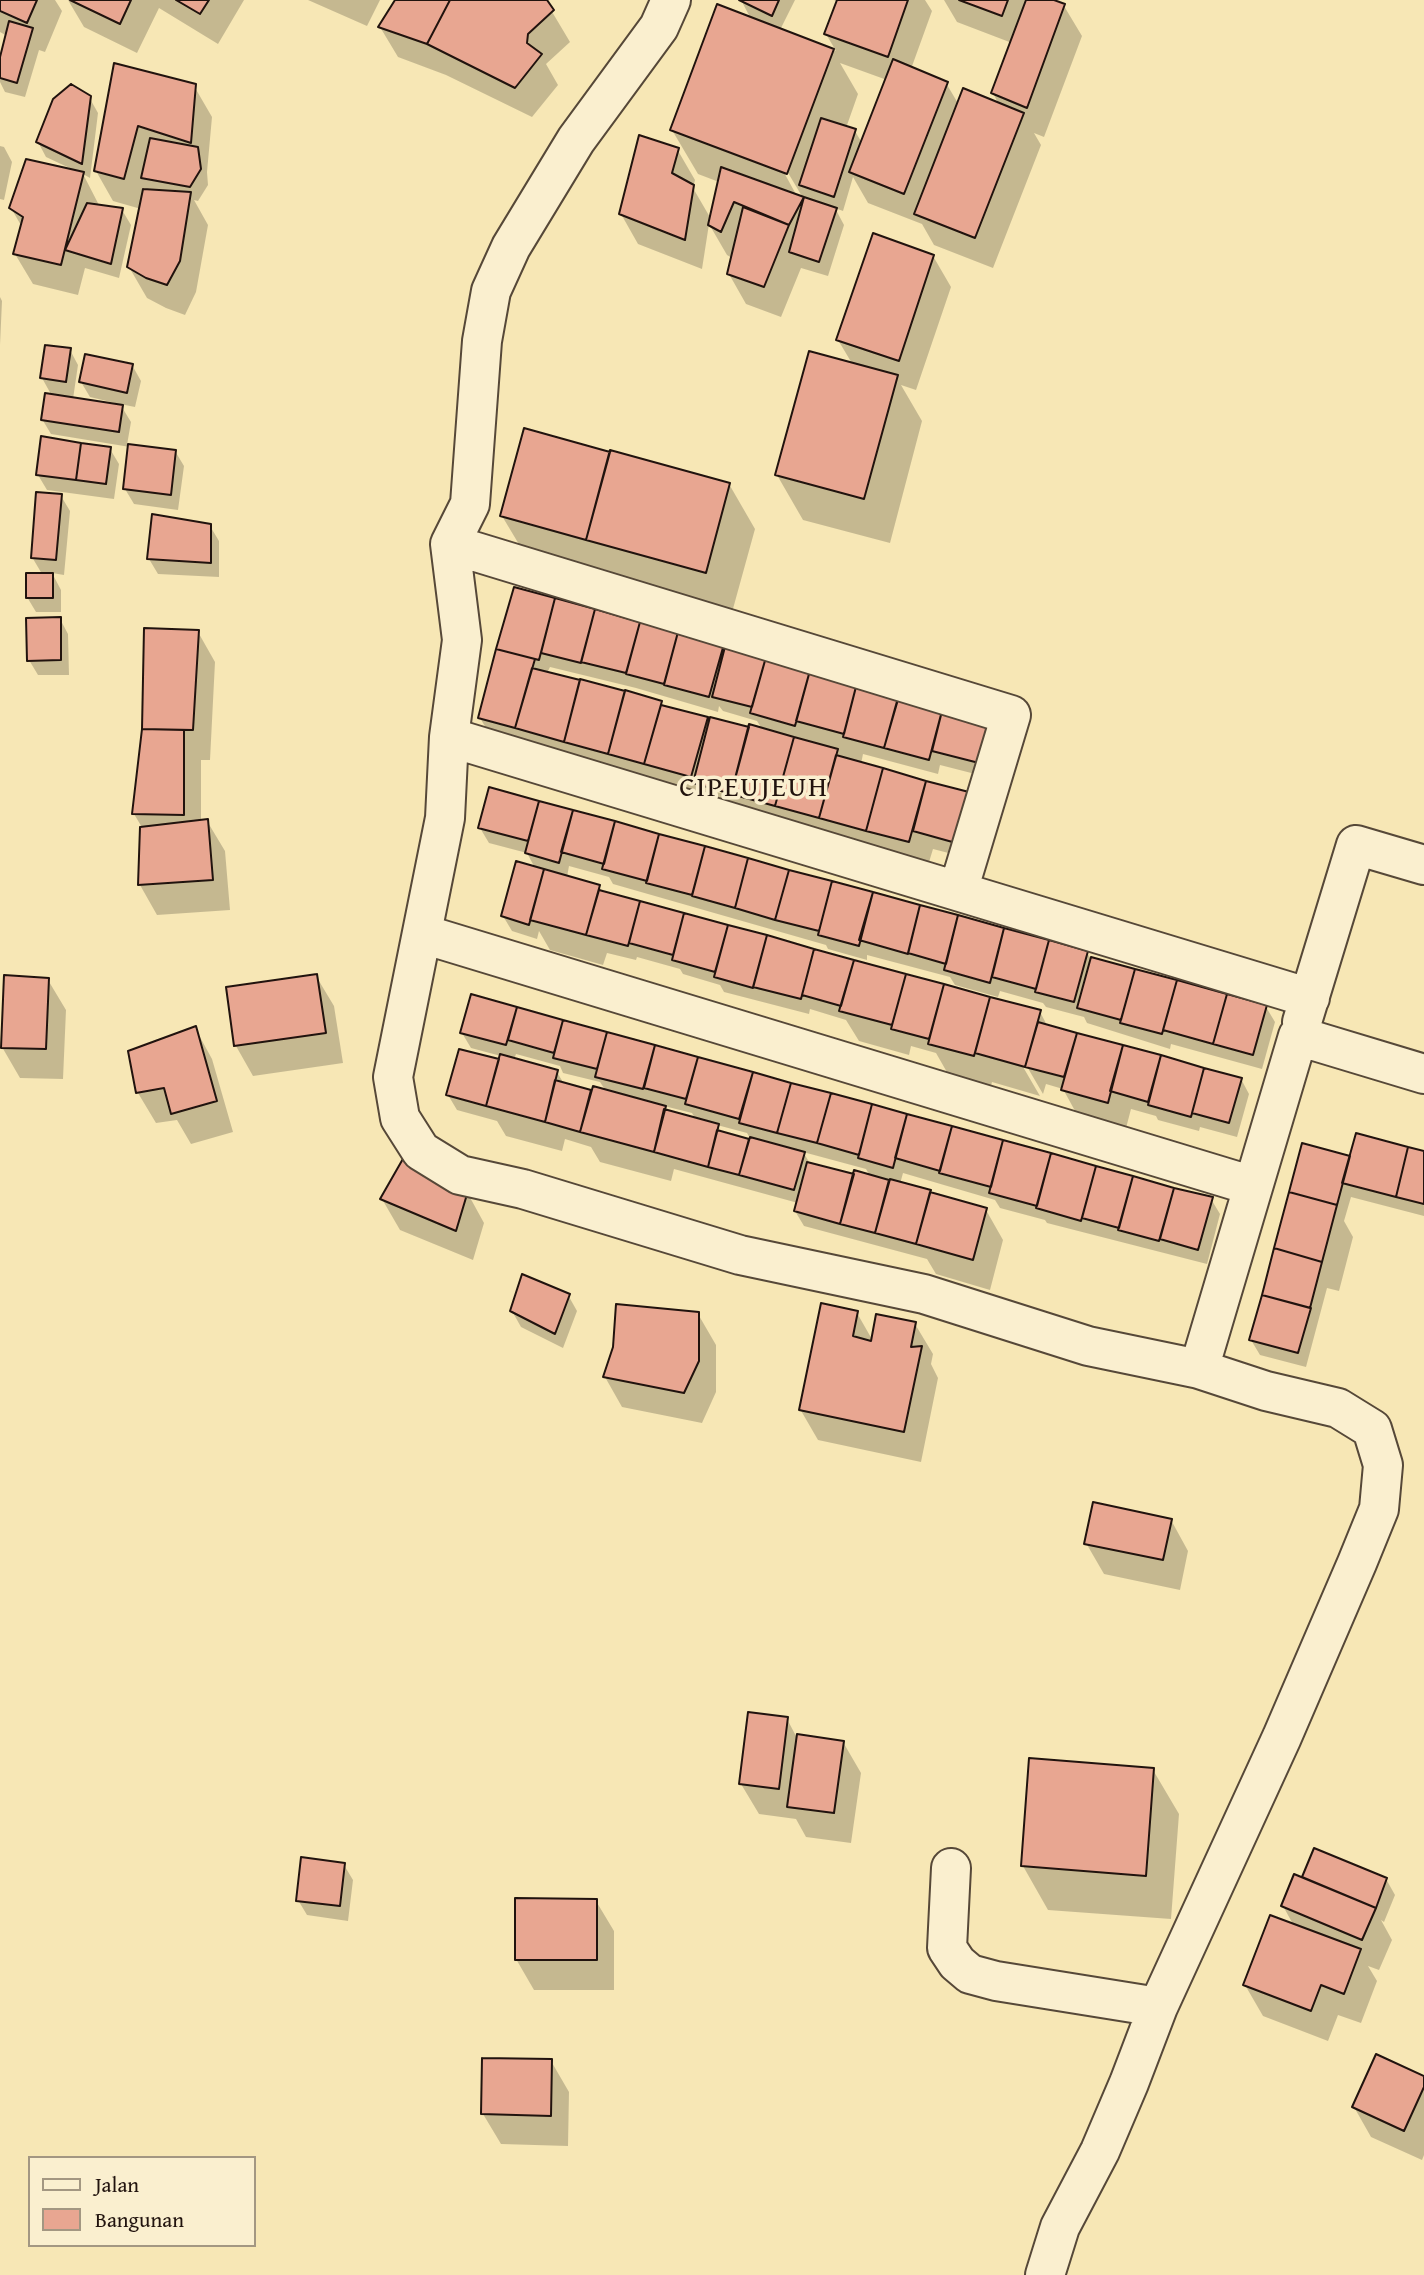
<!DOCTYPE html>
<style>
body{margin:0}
#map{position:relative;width:1424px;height:2275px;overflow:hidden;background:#f7e7b5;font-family:"Gentium Book Plus",serif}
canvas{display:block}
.legend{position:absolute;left:28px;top:2156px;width:228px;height:91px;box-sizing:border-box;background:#faefcf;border:2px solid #a39782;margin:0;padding:9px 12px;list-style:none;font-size:21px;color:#21130e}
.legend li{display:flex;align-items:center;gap:14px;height:35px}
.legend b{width:35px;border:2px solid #a39782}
</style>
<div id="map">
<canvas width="1424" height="2275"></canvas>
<ul class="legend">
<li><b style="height:9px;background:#faefcf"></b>Jalan</li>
<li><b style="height:19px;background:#e8a691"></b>Bangunan</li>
</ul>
</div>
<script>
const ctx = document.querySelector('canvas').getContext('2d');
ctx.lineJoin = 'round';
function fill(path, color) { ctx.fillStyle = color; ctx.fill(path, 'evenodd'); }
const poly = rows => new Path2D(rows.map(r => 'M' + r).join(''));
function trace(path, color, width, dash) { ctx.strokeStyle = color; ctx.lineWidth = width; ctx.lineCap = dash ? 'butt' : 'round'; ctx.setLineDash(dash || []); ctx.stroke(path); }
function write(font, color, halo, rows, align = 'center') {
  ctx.font = font + ' "Gentium Book Plus",serif'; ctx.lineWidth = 7; ctx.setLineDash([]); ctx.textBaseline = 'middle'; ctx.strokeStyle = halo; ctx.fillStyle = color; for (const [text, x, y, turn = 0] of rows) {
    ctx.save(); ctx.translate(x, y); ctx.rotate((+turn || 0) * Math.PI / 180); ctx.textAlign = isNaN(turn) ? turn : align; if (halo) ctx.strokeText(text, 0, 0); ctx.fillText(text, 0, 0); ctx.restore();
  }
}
fill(poly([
 [0,0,55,0,62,11,45,52,39,50,25,97,5,92,0,82,0,64,7,36,0,32],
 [68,0,244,0,218,44,159,8,137,53,84,27],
 [308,0,380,0,367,26],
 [397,0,545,0,570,42,546,64,558,85,532,117,446,75,398,57,380,27],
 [741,0,795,0,780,30,836,51,826,34,838,2,834,0,925,0,932,11,911,69,946,83,959,105,999,105,993,93,1012,43,957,22,944,0,1049,0,1064,6,1082,36,1044,137,1034,133,1041,145,993,268,934,245,922,224,868,203,853,177,843,211,835,208,844,225,828,276,801,268,781,317,746,304,729,274,732,258,727,255,709,224,702,269,638,244,621,214,677,149,695,180,693,188,711,219,719,182,698,174,672,130,751,19],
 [840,63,887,80,862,143,855,131,846,128,858,94],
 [784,166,803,198,798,198,781,167],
 [115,65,194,86,212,117,207,172,208,185,198,201,194,200,208,225,196,292,185,315,166,308,147,298,129,267,141,209,113,201,96,171],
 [89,97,98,113,90,178,83,174,100,207,122,210,131,225,119,278,85,268,78,295,33,284,15,254,22,227,11,208,76,171,46,157,38,142],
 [0,146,4,147,12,162,4,200,0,199],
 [933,256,951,287,916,390,901,385,922,421,890,543,803,520,777,475,853,365,838,340],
 [0,297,2,301,0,345],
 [70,350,78,365,73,399,118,406,119,404,90,397,81,382,132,365,141,381,135,407,120,404,131,422,127,445,175,451,184,466,178,510,134,504,125,489,130,447,51,434,42,419,52,396,42,378],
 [110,449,119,464,114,499,47,490,38,475],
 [729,484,755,529,731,616,614,584,606,570,520,546,502,516],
 [61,496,70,511,64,575,52,573,61,590,61,612,36,612,27,597,42,574,32,557],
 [210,526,219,541,219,577,158,574,149,559],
 [515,589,722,646,726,651,989,722,987,777,940,765,938,774,863,754,861,764,928,783,964,857,933,849,926,872,664,794,655,779,489,733,480,718],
 [550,667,636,688,718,712,719,706,723,711,757,721,762,729,710,725,707,719,664,708,661,702,547,673],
 [713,787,740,795,739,798,713,791],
 [60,619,68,634,69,675,38,675,29,660],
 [146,630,198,632,215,662,210,760,201,760,201,822,207,821,225,851,230,910,157,915,140,885,143,829,134,814,144,729],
 [490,789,1087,953,1091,959,1266,1007,1275,1022,1262,1069,1171,1044,1170,1049,1087,1023,1084,1017,1046,1007,1043,1003,1000,991,998,997,955,985,950,977,867,955,867,960,828,949,826,945,613,884,609,877,569,866,567,877,599,886,603,893,1040,1012,1048,1027,1241,1079,1249,1094,1237,1137,1200,1127,1199,1131,1158,1120,1156,1116,1131,1109,1125,1132,1080,1120,1063,1089,1046,1084,1043,1094,1022,1058,1019,1060,1040,1096,992,1082,991,1086,948,1074,936,1053,911,1046,909,1055,859,1041,846,1020,810,1009,809,1014,724,992,720,985,683,974,680,969,637,957,636,960,607,953,603,965,550,950,539,931,537,939,512,931,503,916,535,868,527,853,489,843,480,828],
 [316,976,334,1006,343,1063,253,1076,236,1046],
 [48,980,66,1010,63,1079,20,1078,2,1047],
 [472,997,1211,1199,1220,1214,1207,1264,1047,1223,1045,1220,1000,1208,995,1200,903,1173,900,1184,986,1210,1003,1240,990,1290,936,1274,927,1259,804,1226,795,1211,798,1203,674,1169,671,1181,600,1162,591,1147,565,1139,562,1151,506,1136,497,1121,457,1110,448,1095,500,1061,501,1056,471,1048,462,1033],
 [516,1054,560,1066,563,1073,600,1082,606,1091,592,1095,590,1092,564,1084,557,1072,514,1060],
 [664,1106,692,1113,696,1120,668,1112],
 [717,1125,747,1133,751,1140,722,1133],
 [803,1152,866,1169,870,1176,855,1176,811,1165],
 [195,1028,212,1059,233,1132,191,1144,177,1120,156,1123,138,1093,130,1052],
 [1424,1153,1424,1216,1351,1197,1344,1221,1353,1237,1339,1291,1327,1288,1306,1367,1260,1355,1251,1340,1351,1158],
 [467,1192,484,1223,473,1260,400,1230,382,1199],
 [568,1295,577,1311,563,1348,521,1327,512,1311],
 [857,1313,873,1341,915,1324,933,1354,931,1364,938,1378,921,1462,818,1440,800,1409],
 [698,1314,716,1345,716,1392,702,1423,622,1407,605,1377],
 [1171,1520,1188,1551,1180,1590,1104,1574,1086,1543],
 [787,1719,796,1736,843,1742,861,1773,851,1843,806,1837,796,1819,759,1814,741,1784],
 [1153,1770,1179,1814,1171,1919,1048,1910,1023,1866],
 [344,1865,353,1880,348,1921,307,1915,298,1900],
 [1304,1877,1386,1879,1395,1895,1384,1922,1381,1920,1392,1940,1379,1970,1368,1966,1377,1981,1361,2023,1338,2015,1328,2041,1263,2016,1245,1985,1294,1926,1283,1906,1307,1881],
 [596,1901,614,1931,614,1990,534,1990,516,1959],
 [551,2061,569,2092,568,2146,501,2144,483,2114],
 [1424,2078,1424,2155,1422,2160,1371,2137,1354,2107]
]), '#0003');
const building = poly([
 [0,0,37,0,27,23,0,11,0,0],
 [70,0,131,0,120,24,70,0],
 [176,0,209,0,200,14,176,0],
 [395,0,450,0,427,44,378,27,395,0],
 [450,0,547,0,554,10,528,34,527,43,542,54,515,88,427,44,450,0],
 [739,0,779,0,772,16,739,0],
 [837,0,908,0,888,57,824,34,837,0],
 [959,0,1008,0,1002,16,959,0],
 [1026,0,1054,0,1065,4,1027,108,991,93,1026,0],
 [717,4,834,49,787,174,670,130,717,4],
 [9,21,33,28,17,83,0,78,0,57,9,21],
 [893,59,948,82,904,194,849,172,893,59],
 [114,63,196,84,191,143,138,126,124,179,94,171,114,63],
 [71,84,91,96,82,164,36,142,53,99,71,84],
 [963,88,1024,113,975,238,914,214,963,88],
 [821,118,856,129,834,197,799,185,821,118],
 [639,135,679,148,672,173,694,185,685,240,619,214,639,135],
 [150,138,198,147,201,169,190,187,141,178,150,138],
 [26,159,84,172,61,265,13,254,23,217,9,208,26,159],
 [721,167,804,197,789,225,734,202,721,232,708,225,721,167],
 [143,189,191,192,180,261,167,285,146,278,127,267,143,189],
 [804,197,837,208,819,262,789,252,804,197],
 [87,203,123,208,111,264,65,250,87,203],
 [743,207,789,225,764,287,727,274,743,207],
 [873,233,934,255,899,361,836,340,873,233],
 [45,345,71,348,66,382,40,378,45,345],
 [809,351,898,375,864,499,775,475,809,351],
 [85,354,133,364,127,393,79,382,85,354],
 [45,393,123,405,119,432,41,420,45,393],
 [524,428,610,452,586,540,500,516,524,428],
 [41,436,81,443,76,480,36,475,41,436],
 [81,443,111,447,106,484,76,480,81,443],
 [128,444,176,450,171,495,123,489,128,444],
 [610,450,730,483,706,573,586,540,610,450],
 [36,492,62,494,56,560,31,558,36,492],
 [152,514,211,524,211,563,147,559,152,514],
 [26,573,53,573,53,598,26,598,26,573],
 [514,587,555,598,539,660,496,649,514,587],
 [555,598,595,609,581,663,541,653,555,598],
 [595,609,640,622,626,673,581,662,595,609],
 [61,617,61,660,27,661,26,618,61,617],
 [640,622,678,632,664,684,626,674,640,622],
 [144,628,199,630,193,730,142,729,144,628],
 [678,632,724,644,709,697,664,685,678,632],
 [727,639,768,650,752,707,712,697,727,639],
 [496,649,535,659,515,728,478,718,496,649],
 [768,650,812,663,795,726,750,713,768,650],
 [812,663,859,675,844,734,796,721,812,663],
 [532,668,580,680,564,742,515,728,532,668],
 [859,675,901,687,884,748,843,737,859,675],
 [580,679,625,691,608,754,564,742,580,679],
 [625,690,662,701,644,764,608,754,625,690],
 [899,696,943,707,929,760,884,748,899,696],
 [661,705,708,717,691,777,644,764,661,705],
 [943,707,990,721,979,763,932,751,943,707],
 [710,717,749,727,731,794,693,783,710,717],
 [749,724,794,737,775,806,731,794,749,724],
 [142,729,184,730,184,815,132,814,142,729],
 [794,737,838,749,819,818,775,806,794,737],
 [836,755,883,768,866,831,819,818,836,755],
 [883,768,926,781,909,842,866,831,883,768],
 [926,781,969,792,956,843,913,831,926,781],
 [489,787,539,801,528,841,478,828,489,787],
 [539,801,573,810,559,863,525,853,539,801],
 [573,810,615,821,604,864,561,852,573,810],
 [208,819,213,880,138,885,140,827,208,819],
 [615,821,659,834,647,881,602,869,615,821],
 [659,834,705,846,692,895,646,883,659,834],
 [705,846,748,858,735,908,692,896,705,846],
 [748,858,789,870,775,920,735,908,748,858],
 [516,861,544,869,529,925,501,916,516,861],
 [544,869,600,885,586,935,530,920,544,869],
 [789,870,832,881,819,931,775,920,789,870],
 [832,881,873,892,859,946,818,935,832,881],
 [599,890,640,901,628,946,586,935,599,890],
 [873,892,920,905,908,954,859,940,873,892],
 [640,901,684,913,673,955,629,943,640,901],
 [920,905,958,915,946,964,908,953,920,905],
 [684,913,728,925,715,972,672,960,684,913],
 [958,915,1004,928,990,983,944,970,958,915],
 [728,925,767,935,753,988,714,977,728,925],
 [1004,928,1049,940,1036,989,992,977,1004,928],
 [767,935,814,949,801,999,753,987,767,935],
 [1049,940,1088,951,1074,1002,1035,992,1049,940],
 [814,949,854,960,841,1006,802,995,814,949],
 [1091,957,1135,969,1121,1020,1077,1008,1091,957],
 [854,960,906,974,892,1025,839,1011,854,960],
 [1135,969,1177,980,1162,1034,1120,1023,1135,969],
 [317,974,326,1033,234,1046,226,987,317,974],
 [906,974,944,984,929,1039,891,1029,906,974],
 [4,975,49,978,46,1049,1,1048,4,975],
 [1177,980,1227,994,1213,1044,1163,1030,1177,980],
 [944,984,990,997,974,1056,928,1044,944,984],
 [471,994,517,1007,506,1045,460,1033,471,994],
 [1227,994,1267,1005,1253,1055,1213,1044,1227,994],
 [990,997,1041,1010,1025,1067,975,1053,990,997],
 [517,1007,563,1020,554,1053,508,1040,517,1007],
 [563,1020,607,1032,597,1069,553,1058,563,1020],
 [1038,1022,1077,1033,1064,1077,1025,1067,1038,1022],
 [196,1026,217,1101,171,1114,164,1088,136,1093,128,1051,196,1026],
 [607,1032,655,1045,643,1089,595,1077,607,1032],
 [1077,1033,1123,1045,1108,1103,1061,1090,1077,1033],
 [655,1045,698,1057,686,1099,644,1088,655,1045],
 [1123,1045,1161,1055,1148,1102,1110,1091,1123,1045],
 [459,1049,499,1059,486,1106,446,1095,459,1049],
 [500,1054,558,1070,545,1122,486,1106,500,1054],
 [1161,1055,1204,1068,1191,1117,1148,1105,1161,1055],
 [698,1057,753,1072,739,1119,685,1104,698,1057],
 [1204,1068,1242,1078,1229,1123,1192,1113,1204,1068],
 [753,1072,791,1083,777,1133,739,1123,753,1072],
 [555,1080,591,1090,580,1132,545,1122,555,1080],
 [791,1083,831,1093,817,1143,777,1133,791,1083],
 [593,1086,666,1106,654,1152,580,1132,593,1086],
 [831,1093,872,1104,859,1155,817,1143,831,1093],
 [872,1104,907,1114,893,1168,858,1158,872,1104],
 [664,1109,719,1124,708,1167,654,1152,664,1109],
 [907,1114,952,1126,940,1171,895,1158,907,1114],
 [952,1126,1003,1140,991,1187,939,1173,952,1126],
 [717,1130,749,1139,739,1175,708,1167,717,1130],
 [1356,1133,1408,1147,1396,1197,1342,1183,1356,1133],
 [750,1137,805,1152,794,1190,739,1175,750,1137],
 [1003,1140,1051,1153,1037,1206,989,1193,1003,1140],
 [1302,1143,1350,1156,1337,1205,1289,1192,1302,1143],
 [1408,1147,1424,1151,1424,1204,1396,1197,1408,1147],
 [1051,1153,1096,1166,1081,1221,1036,1208,1051,1153],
 [404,1157,468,1191,456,1231,380,1199,404,1157],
 [807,1162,854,1174,840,1224,794,1211,807,1162],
 [1096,1166,1133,1176,1119,1228,1082,1218,1096,1166],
 [854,1170,889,1180,875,1233,840,1224,854,1170],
 [1133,1176,1174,1188,1159,1241,1118,1230,1133,1176],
 [890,1179,931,1190,916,1244,875,1233,890,1179],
 [1174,1188,1213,1197,1198,1250,1160,1239,1174,1188],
 [930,1192,987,1208,973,1260,916,1244,930,1192],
 [1289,1192,1337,1205,1322,1262,1274,1248,1289,1192],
 [1274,1248,1322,1262,1310,1308,1262,1295,1274,1248],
 [522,1274,570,1294,555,1334,510,1311,522,1274],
 [1262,1295,1311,1308,1298,1353,1249,1340,1262,1295],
 [821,1303,858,1311,853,1336,871,1341,876,1314,916,1322,911,1347,922,1346,904,1432,799,1410,821,1303],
 [616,1304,699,1312,699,1361,684,1393,603,1377,613,1347,616,1304],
 [1093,1502,1172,1519,1163,1560,1084,1544,1093,1502],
 [748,1712,788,1717,779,1789,739,1784,748,1712],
 [797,1734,844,1741,834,1813,787,1807,797,1734],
 [1029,1758,1154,1768,1146,1876,1021,1866,1029,1758],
 [1314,1848,1387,1878,1376,1908,1302,1877,1314,1848],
 [301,1857,345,1863,340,1906,296,1901,301,1857],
 [1294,1874,1376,1908,1362,1940,1281,1906,1294,1874],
 [515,1898,597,1899,597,1960,515,1960,515,1898],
 [1270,1915,1361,1949,1344,1994,1321,1985,1311,2011,1243,1985,1270,1915],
 [1376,2054,1424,2076,1424,2087,1404,2131,1352,2107,1376,2054],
 [482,2058,552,2059,551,2116,481,2114,482,2058]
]);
fill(building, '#e8a691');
trace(building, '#21130e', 2);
const street = poly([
 [671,0,659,27,576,140,511,247,491,291,482,341,470,504,450,544,462,640,449,737,445,818,393,1077,400,1118,421,1151,460,1175,523,1189,740,1255,924,1294,1088,1346,1199,1369,1266,1391,1338,1408,1372,1429,1383,1465,1379,1509,1357,1563,1282,1737,1158,2007,1129,2083,1100,2151,1060,2227,1045,2275],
 [450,544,1011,715,958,891],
 [449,737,1310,998],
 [423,934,1253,1186],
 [1302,1022,1356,845,1424,865],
 [1199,1369,1298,1036,1424,1074],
 [951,1868,947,1948,957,1963,970,1974,996,1981,1158,2007]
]);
trace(street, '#564838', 42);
trace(street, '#faefcf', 38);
ctx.letterSpacing = '2px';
write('28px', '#21130e', '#faefcf', [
 ["CIPEUJEUH",754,789]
]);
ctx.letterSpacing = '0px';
</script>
